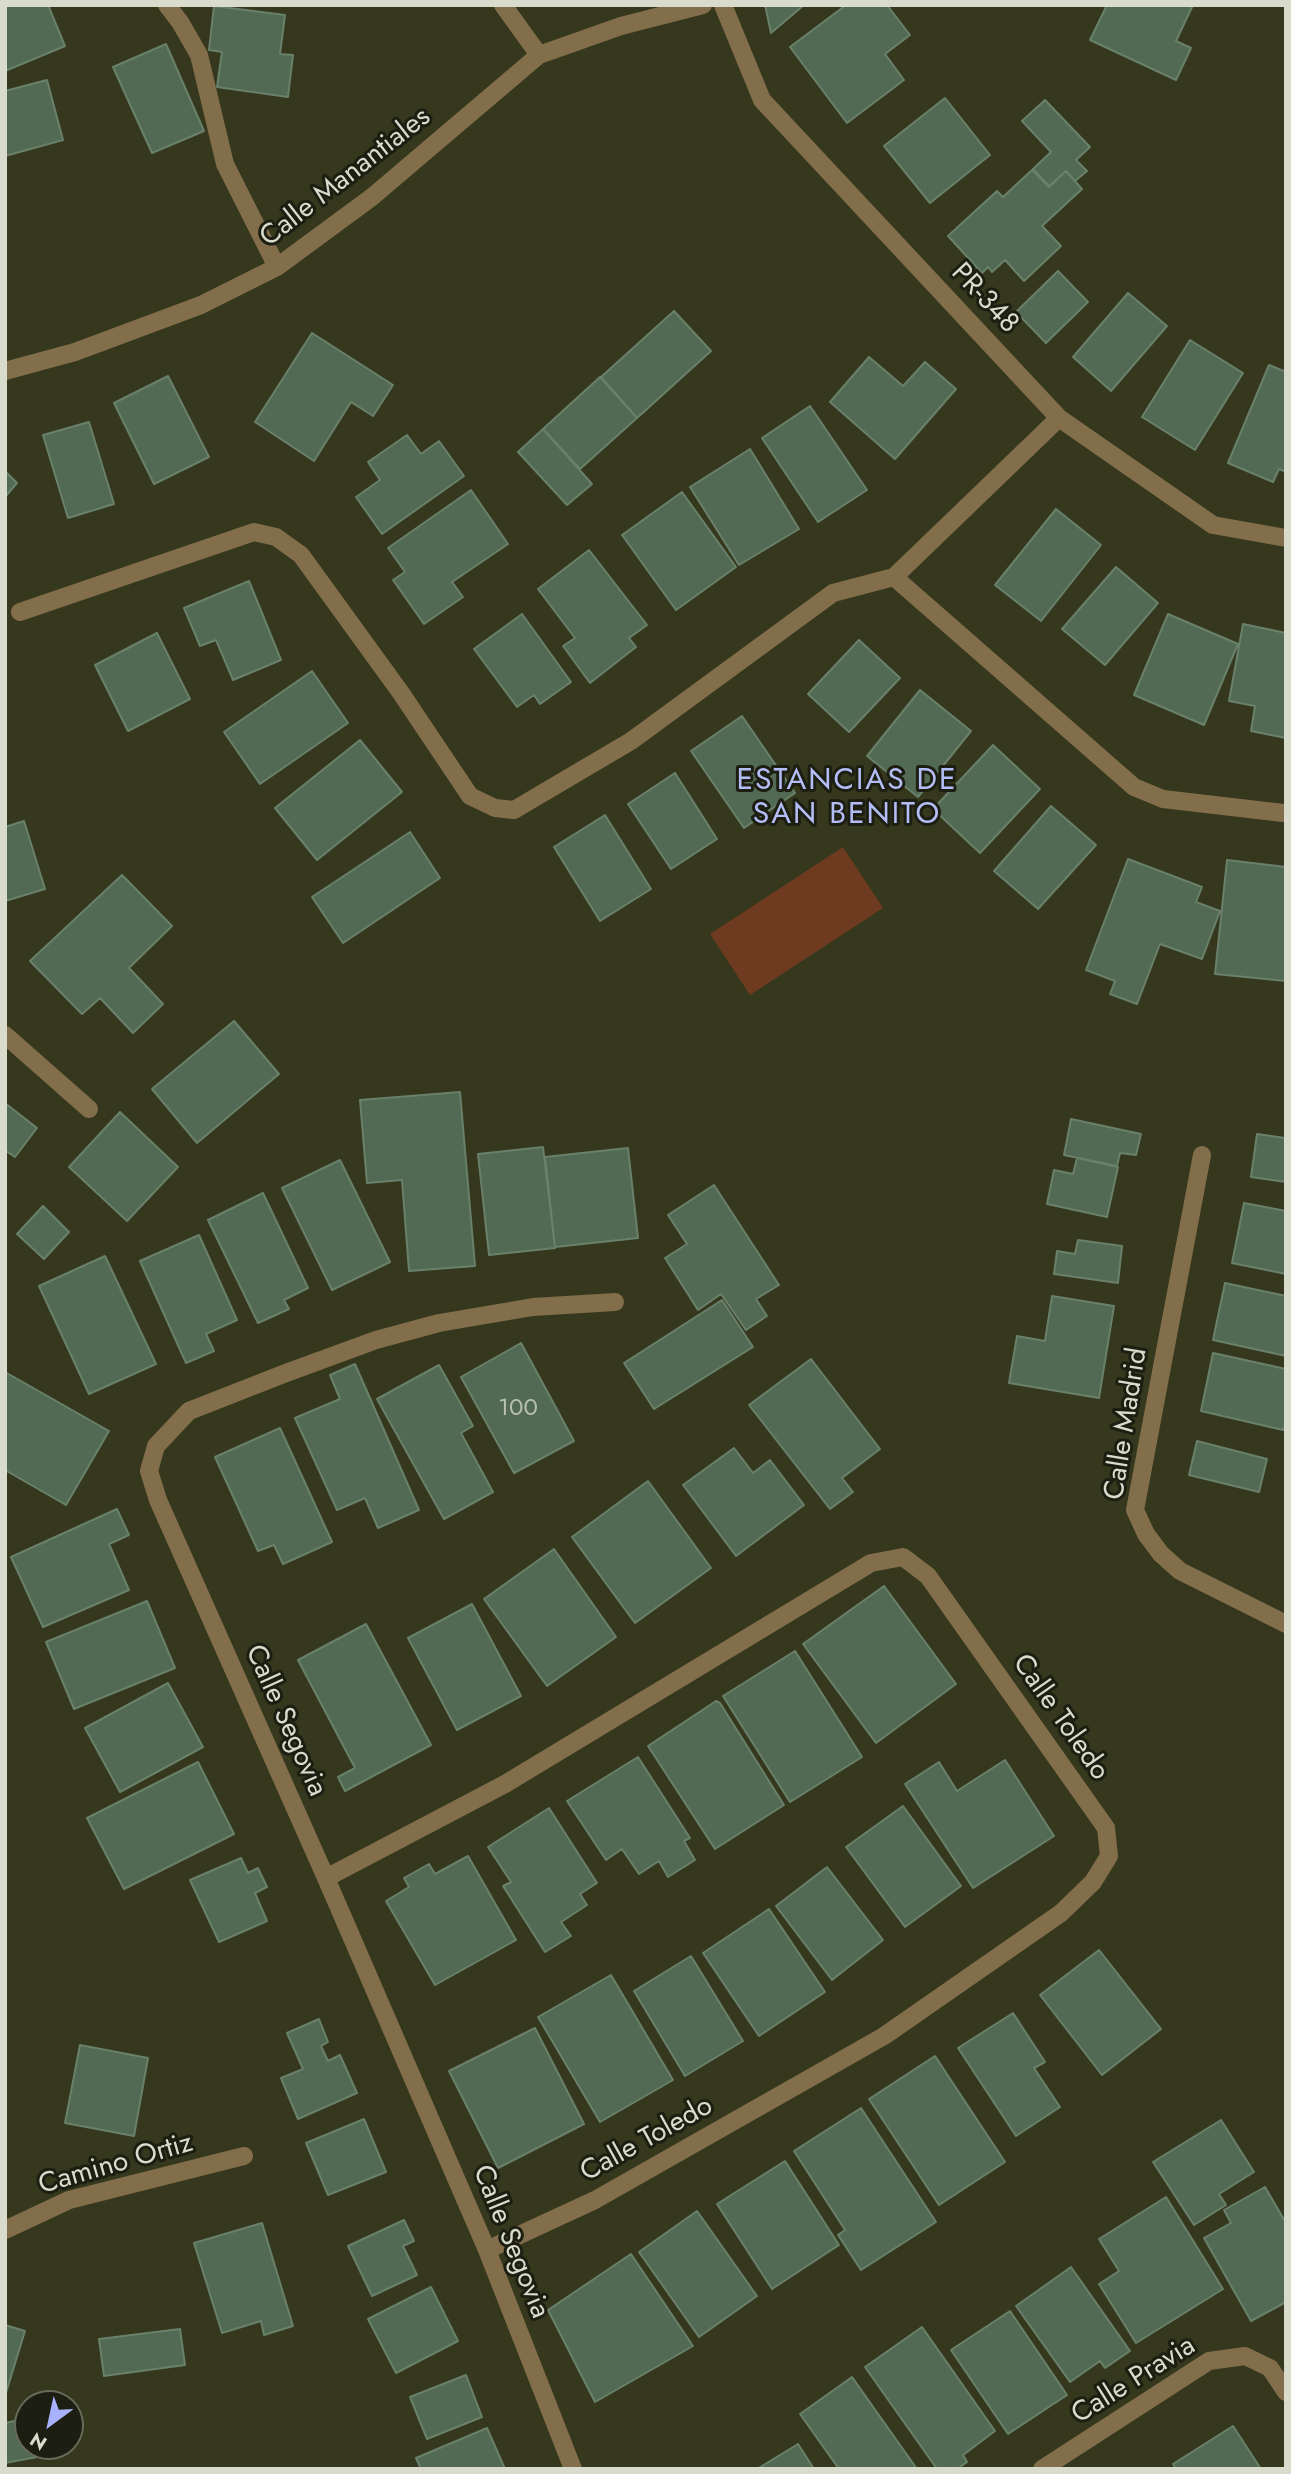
<!DOCTYPE html>
<style>
body{margin:0}
#map{position:relative;width:1291px;height:2474px;overflow:hidden;background:#35381d;font-family:Jost,sans-serif}
canvas{display:block}
.frame{position:absolute;inset:0;border:7px solid #d9dccc;pointer-events:none}
.north{position:absolute;left:14px;top:2390px;width:70px;height:70px;box-sizing:border-box;background:#1d1e12;border:2px solid #686a5c;border-radius:50%;rotate:213deg;font-size:19px;font-weight:700;line-height:28px;text-align:center;color:#d9dccc}
.north::after{content:'';display:block;margin:auto;width:24px;height:32px;background:#a7b1fc;clip-path:polygon(50% 0,100% 100%,50% 72%,0 100%)}
</style>
<div id="map">
<canvas width="1291" height="2474"></canvas>
<div class="frame"></div>
<div class="north">N</div>
</div>
<script>
const ctx = document.querySelector('canvas').getContext('2d');
ctx.lineJoin = 'round';
function fill(path, color) { ctx.fillStyle = color; ctx.fill(path, 'evenodd'); }
const poly = rows => new Path2D(rows.map(r => 'M' + r).join(''));
function trace(path, color, width, dash) { ctx.strokeStyle = color; ctx.lineWidth = width; ctx.lineCap = dash ? 'butt' : 'round'; ctx.setLineDash(dash || []); ctx.stroke(path); }
function write(font, color, halo, rows, align = 'center') {
  ctx.font = font + ' Jost,sans-serif'; ctx.lineWidth = 6; ctx.setLineDash([]); ctx.textBaseline = 'middle'; ctx.strokeStyle = halo; ctx.fillStyle = color; for (const [text, x, y, turn = 0] of rows) {
    ctx.save(); ctx.translate(x, y); ctx.rotate((+turn || 0) * Math.PI / 180); ctx.textAlign = isNaN(turn) ? turn : align; if (halo) ctx.strokeText(text, 0, 0); ctx.fillText(text, 0, 0); ctx.restore();
  }
}
fill(poly([
 [843,847,883,908,750,995,710,934]
]), '#6f3b20');
const building = poly([
 [5,5,48,5,65,46,5,71,5,5],
 [765,5,804,5,771,33,765,5],
 [846,5,887,5,910,35,885,54,904,80,847,123,790,47,846,5],
 [1107,5,1193,5,1176,41,1191,48,1176,80,1090,40,1107,5],
 [214,6,285,15,280,54,293,55,288,97,217,87,222,52,209,50,214,6],
 [166,44,204,131,152,153,113,67,166,44],
 [47,80,63,140,5,156,5,91,47,80],
 [945,98,990,155,930,203,884,146,945,98],
 [1045,100,1090,147,1076,160,1087,171,1075,181,1066,171,1049,186,1033,169,1051,152,1022,121,1045,100],
 [1032,170,1049,187,1066,171,1082,189,1042,226,1061,246,1024,281,1005,260,992,272,988,267,982,273,948,236,997,191,1003,197,1032,170],
 [1058,271,1088,302,1046,343,1016,312,1058,271],
 [1128,293,1167,326,1111,391,1073,357,1128,293],
 [674,311,711,351,637,418,601,377,674,311],
 [312,333,393,385,373,416,351,402,314,461,255,422,312,333],
 [1190,340,1243,373,1195,450,1142,417,1190,340],
 [869,357,903,386,925,362,956,389,895,459,830,402,869,357],
 [1269,365,1286,372,1286,472,1279,469,1273,482,1228,463,1269,365],
 [168,376,209,457,154,484,114,403,168,376],
 [600,377,637,418,580,469,543,429,600,377],
 [810,406,867,490,818,522,762,438,810,406],
 [89,422,114,504,68,518,43,435,89,422],
 [543,429,592,484,567,505,518,452,543,429],
 [407,435,421,454,439,441,464,476,382,534,356,497,380,480,368,462,407,435],
 [750,449,799,529,739,565,690,487,750,449],
 [5,471,17,483,5,497,5,471],
 [471,490,508,544,452,582,463,597,424,624,393,580,405,572,388,548,471,490],
 [682,492,736,567,676,610,622,535,682,492],
 [1056,509,1101,545,1041,621,995,585,1056,509],
 [589,550,647,625,629,638,636,647,590,683,563,646,575,638,538,589,589,550],
 [1116,567,1158,603,1105,665,1062,629,1116,567],
 [249,581,281,660,233,680,216,640,200,646,184,608,249,581],
 [522,614,571,682,540,704,534,695,517,707,474,649,522,614],
 [1168,614,1238,644,1204,725,1134,695,1168,614],
 [1243,624,1286,633,1286,738,1251,731,1255,706,1229,701,1243,624],
 [157,633,190,699,128,731,95,665,157,633],
 [859,640,900,678,849,732,808,694,859,640],
 [312,671,348,723,260,784,224,732,312,671],
 [920,690,971,731,918,797,867,756,920,690],
 [742,716,795,793,744,828,691,751,742,716],
 [360,740,402,792,317,860,275,808,360,740],
 [993,745,1040,789,980,853,933,809,993,745],
 [675,773,717,839,671,869,628,804,675,773],
 [1051,806,1096,845,1038,909,994,871,1051,806],
 [605,815,651,889,600,921,554,847,605,815],
 [24,821,45,889,5,901,5,827,24,821],
 [410,832,440,878,343,943,312,897,410,832],
 [1128,859,1202,887,1196,902,1220,911,1202,959,1160,944,1137,1004,1110,994,1115,981,1086,970,1128,859],
 [1227,860,1286,867,1286,981,1215,974,1227,860],
 [122,875,172,926,129,968,163,1004,133,1033,100,998,82,1014,30,961,122,875],
 [234,1021,279,1074,197,1143,152,1089,234,1021],
 [460,1092,475,1266,409,1271,402,1180,367,1183,360,1100,460,1092],
 [5,1103,37,1128,15,1157,6,1151,5,1153,5,1103],
 [120,1112,178,1167,127,1221,69,1167,120,1112],
 [1071,1119,1141,1134,1136,1155,1120,1153,1117,1166,1064,1155,1071,1119],
 [1257,1134,1285,1138,1286,1134,1286,1182,1251,1177,1257,1134],
 [543,1147,555,1248,489,1255,478,1154,543,1147],
 [628,1148,638,1238,555,1247,545,1157,628,1148],
 [1077,1158,1118,1167,1107,1217,1047,1204,1054,1170,1073,1174,1077,1158],
 [340,1160,390,1262,332,1290,282,1188,340,1160],
 [714,1185,779,1285,756,1299,767,1316,746,1330,721,1294,698,1310,665,1258,687,1244,668,1215,714,1185],
 [263,1193,308,1288,284,1300,289,1309,258,1323,208,1220,263,1193],
 [1244,1203,1286,1211,1286,1274,1232,1263,1244,1203],
 [43,1206,69,1232,44,1259,17,1234,43,1206],
 [199,1235,237,1320,206,1334,214,1351,186,1363,140,1261,199,1235],
 [1078,1240,1122,1246,1118,1283,1054,1274,1057,1251,1075,1254,1078,1240],
 [105,1256,156,1364,89,1394,39,1286,105,1256],
 [1225,1283,1286,1296,1286,1356,1213,1340,1225,1283],
 [1052,1296,1114,1306,1099,1398,1009,1383,1017,1336,1045,1341,1052,1296],
 [722,1300,753,1347,654,1409,624,1363,722,1300],
 [521,1343,574,1441,514,1473,461,1377,521,1343],
 [1213,1353,1286,1369,1286,1420,1283,1430,1201,1411,1213,1353],
 [811,1359,880,1449,842,1478,853,1492,830,1509,749,1405,811,1359],
 [355,1364,419,1510,378,1528,365,1498,337,1510,295,1418,340,1399,330,1375,355,1364],
 [439,1365,473,1426,461,1433,493,1492,444,1519,377,1399,439,1365],
 [5,1372,109,1431,66,1505,5,1470,5,1372],
 [280,1428,332,1542,283,1564,274,1545,258,1551,215,1457,280,1428],
 [1197,1441,1267,1459,1259,1492,1189,1475,1197,1441],
 [734,1448,753,1473,770,1460,804,1505,736,1556,683,1485,734,1448],
 [648,1481,711,1568,635,1623,572,1537,648,1481],
 [117,1509,129,1535,109,1544,129,1590,43,1627,11,1557,117,1509],
 [554,1549,616,1637,547,1686,484,1599,554,1549],
 [884,1586,956,1684,876,1743,803,1644,884,1586],
 [147,1601,175,1668,74,1709,46,1642,147,1601],
 [472,1604,521,1696,457,1730,408,1638,472,1604],
 [366,1624,431,1745,345,1791,338,1777,355,1768,298,1660,366,1624],
 [795,1651,862,1757,790,1802,723,1696,795,1651],
 [168,1683,203,1747,120,1792,85,1728,168,1683],
 [716,1701,720,1703,784,1805,715,1849,648,1746,716,1701],
 [638,1757,690,1838,684,1841,695,1860,668,1877,659,1861,639,1874,622,1849,606,1860,567,1801,638,1757],
 [1005,1760,1054,1836,973,1888,905,1784,939,1762,957,1791,1005,1760],
 [198,1762,234,1834,124,1889,87,1818,198,1762],
 [903,1806,961,1886,905,1927,846,1847,903,1806],
 [549,1808,597,1883,580,1894,587,1905,561,1922,571,1936,545,1952,503,1886,511,1882,488,1847,549,1808],
 [468,1856,516,1940,435,1985,386,1901,409,1887,404,1878,429,1864,435,1874,468,1856],
 [241,1858,248,1873,258,1868,267,1887,255,1893,267,1921,219,1942,190,1880,241,1858],
 [827,1867,883,1940,832,1980,776,1906,827,1867],
 [769,1909,825,1992,759,2036,703,1953,769,1909],
 [1099,1950,1161,2029,1102,2075,1040,1995,1099,1950],
 [691,1956,743,2041,685,2076,634,1991,691,1956],
 [611,1975,673,2080,600,2122,538,2017,611,1975],
 [1013,2013,1045,2062,1034,2068,1060,2107,1016,2136,958,2048,1013,2013],
 [319,2019,328,2042,321,2046,328,2061,340,2055,357,2093,298,2119,281,2078,303,2069,287,2033,319,2019],
 [535,2028,584,2124,498,2168,449,2071,535,2028],
 [80,2045,148,2058,134,2136,65,2123,80,2045],
 [935,2056,1005,2162,939,2205,869,2099,935,2056],
 [861,2108,936,2222,861,2270,838,2235,845,2230,794,2151,861,2108],
 [364,2119,386,2172,328,2195,306,2143,364,2119],
 [1221,2120,1254,2172,1219,2194,1226,2205,1194,2225,1153,2162,1221,2120],
 [785,2161,839,2245,772,2289,717,2204,785,2161],
 [1265,2187,1286,2223,1286,2302,1251,2321,1204,2238,1231,2223,1224,2210,1265,2187],
 [1166,2197,1223,2289,1136,2343,1099,2284,1119,2271,1099,2239,1166,2197],
 [697,2211,757,2296,699,2337,639,2252,697,2211],
 [404,2220,414,2241,403,2246,417,2275,372,2296,348,2246,404,2220],
 [262,2223,293,2326,264,2335,261,2321,222,2333,194,2243,262,2223],
 [631,2254,693,2346,595,2402,548,2310,631,2254],
 [1071,2267,1130,2351,1105,2368,1100,2361,1070,2382,1016,2306,1071,2267],
 [431,2287,458,2341,396,2373,368,2319,431,2287],
 [1010,2311,1067,2395,1008,2434,951,2350,1010,2311],
 [5,2325,25,2331,5,2396,5,2325],
 [922,2327,995,2431,963,2455,967,2462,957,2469,937,2469,865,2367,922,2327],
 [180,2329,185,2365,104,2376,99,2339,180,2329],
 [466,2375,482,2417,427,2439,410,2397,466,2375],
 [852,2377,917,2469,839,2469,800,2414,852,2377],
 [28,2418,28,2446,63,2446,64,2452,5,2463,5,2423,28,2418],
 [1233,2426,1261,2469,1176,2469,1173,2464,1233,2426],
 [487,2428,505,2469,421,2469,416,2458,487,2428],
 [798,2444,814,2469,757,2469,798,2444]
]);
fill(building, '#526954');
trace(building, '#69806a', 2);
trace(poly([
 [167,5,180,22,199,55,225,164,277,267],
 [503,5,539,55],
 [723,5,762,100,1059,418,1213,525,1286,538],
 [5,371,75,352,201,305,277,267,372,197,539,55,621,26,703,5],
 [894,577,1059,418],
 [20,612,254,532,276,537,301,555,401,693,470,796,495,808,514,810,631,741,833,593,894,577,1134,787,1163,799,1283,813],
 [5,1035,89,1109],
 [1202,1155,1135,1510,1146,1534,1161,1554,1180,1571,1286,1624],
 [326,1878,505,1784,871,1563,903,1557,928,1576,1106,1828,1109,1856,1093,1882,1061,1913,884,2036,595,2200,487,2250],
 [5,2230,69,2200,244,2156],
 [573,2469,487,2250,326,1878,158,1500,149,1471,156,1446,189,1411,286,1373,376,1340,439,1323,533,1307,615,1302],
 [1042,2469,1209,2361,1245,2356,1270,2368,1286,2392]
]), '#836e4b', 18);
write('24px', '#b7bfae', null, [
 ["100",518,1409]
]);
write('28px', '#d9dccc', '#1d1e12', [
 ["Calle Manantiales",346,178,-38],
 ["PR-348",984,299,47],
 ["Calle Madrid",1127,1424,-81],
 ["Calle Toledo",1060,1718,55],
 ["Calle Segovia",285,1721,66],
 ["Calle Toledo",647,2140,-29],
 ["Camino Ortiz",116,2165,-16],
 ["Calle Segovia",510,2242,68],
 ["Calle Pravia",1134,2381,-32]
]);
ctx.letterSpacing = '2px';
write('30px', '#b5bdf6', '#1d1e12', [
 ["ESTANCIAS DE",847,782],
 ["SAN BENITO",847,816]
]);
ctx.letterSpacing = '0px';
</script>
